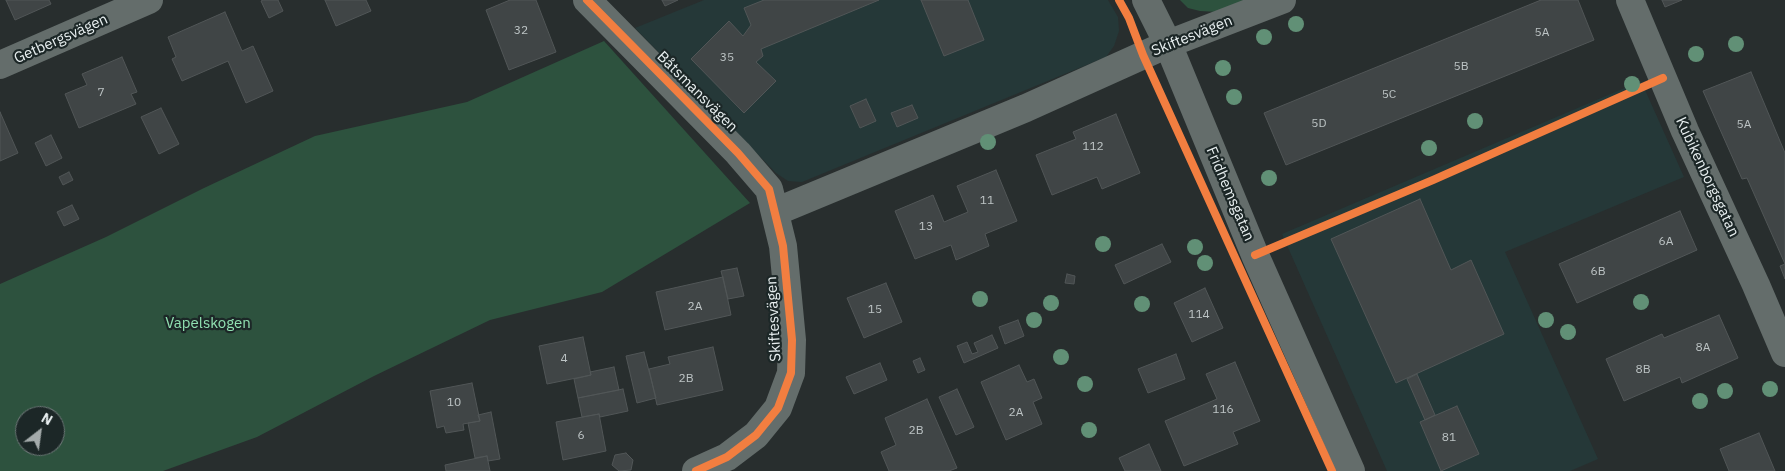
<!DOCTYPE html>
<meta charset="utf-8">
<style>
body{margin:0}
#map{position:relative;width:1785px;height:471px;overflow:hidden;background:#282e2e;font-family:"IBM Plex Sans",sans-serif}
canvas{display:block}
.north{position:absolute;left:15px;top:406px;width:50px;height:50px;box-sizing:border-box;background:#1c2727;border:1px solid #6d7777;border-radius:50%;rotate:30deg;font-size:14px;font-weight:700;line-height:20px;text-align:center;color:#e7eeef}
.north::after{content:'';display:block;margin:auto;width:18px;height:22px;background:#a4abab;clip-path:polygon(50% 0,100% 100%,50% 72%,0 100%)}
</style>
<div id="map">
<canvas width="1785" height="471"></canvas>
<div class="north">N</div>
</div>
<script>
const ctx = document.querySelector('canvas').getContext('2d');
ctx.lineJoin = 'round';
function fill(path, color) { ctx.fillStyle = color; ctx.fill(path, 'evenodd'); }
const poly = rows => new Path2D(rows.map(r => 'M' + r).join(''));
function trace(path, color, width, dash) { ctx.strokeStyle = color; ctx.lineWidth = width; ctx.lineCap = dash ? 'butt' : 'round'; ctx.setLineDash(dash || []); ctx.stroke(path); }
function write(font, color, halo, rows, align = 'center') {
  ctx.font = font + ' "IBM Plex Sans",sans-serif'; ctx.lineWidth = 4.5; ctx.setLineDash([]); ctx.textBaseline = 'middle'; ctx.strokeStyle = halo; ctx.fillStyle = color; for (const [text, x, y, turn = 0] of rows) {
    ctx.save(); ctx.translate(x, y); ctx.rotate((+turn || 0) * Math.PI / 180); ctx.textAlign = isNaN(turn) ? turn : align; if (halo) ctx.strokeText(text, 0, 0); ctx.fillText(text, 0, 0); ctx.restore();
  }
}
fill(poly([
 [704,0,1108,0,1118,17,1119,31,1114,46,1106,57,802,182,788,181,776,173,635,28],
 [1641,81,1684,177,1505,252,1598,459,1570,471,1387,471,1282,234]
]), '#253838');
fill(poly([
 [1180,0,1247,0,1218,12,1200,11,1188,8],
 [604,41,750,203,602,292,490,320,374,376,257,437,196,459,163,471,0,471,0,284,106,237,204,188,315,136,467,102],
 [25,416,55,416,55,446,25,446]
]), '#2d523e');
const building = poly([
 [6,0,49,0,51,4,15,20,6,0],
 [263,0,278,0,283,11,269,18,261,1,263,0],
 [325,0,366,0,371,11,336,26,325,0],
 [510,0,536,0,556,52,509,70,486,10,510,0],
 [662,0,678,0,665,6,662,0],
 [764,0,879,0,761,49,763,56,756,62,776,81,744,113,691,59,729,21,743,36,751,25,744,8,764,0],
 [921,0,968,0,984,40,944,56,921,0],
 [1541,0,1578,0,1594,40,1286,165,1264,113,1541,0],
 [1662,0,1682,0,1665,7,1662,0],
 [225,12,242,51,253,46,273,91,246,103,228,61,182,81,172,59,176,57,168,37,225,12],
 [122,57,137,92,131,94,136,104,79,128,65,94,87,85,82,74,122,57],
 [1751,72,1785,153,1785,279,1780,266,1785,264,1747,178,1742,179,1703,91,1751,72],
 [866,99,876,121,860,128,850,106,866,99],
 [912,105,918,118,897,127,891,113,912,105],
 [161,108,179,144,159,154,141,117,161,108],
 [0,112,18,153,0,161,0,112],
 [1116,114,1140,173,1102,189,1097,177,1052,195,1036,155,1076,139,1073,132,1116,114],
 [51,135,62,158,46,166,35,143,51,135],
 [996,170,1017,221,985,234,989,246,956,260,951,245,915,259,895,211,933,195,944,222,968,212,957,186,996,170],
 [69,172,73,180,63,185,59,177,69,172],
 [1420,199,1451,270,1471,260,1504,334,1396,383,1331,239,1420,199],
 [72,205,79,219,64,226,57,212,72,205],
 [1680,211,1697,250,1577,303,1559,264,1680,211],
 [1162,244,1171,262,1124,284,1115,265,1162,244],
 [737,268,744,296,728,299,721,271,737,268],
 [1067,274,1075,276,1074,284,1065,283,1067,274],
 [723,277,731,315,665,330,656,292,723,277],
 [886,283,902,322,864,338,847,298,886,283],
 [1205,288,1223,328,1192,342,1174,303,1205,288],
 [1719,315,1738,358,1682,383,1680,377,1624,401,1606,359,1662,334,1664,338,1719,315],
 [1018,320,1024,336,1005,344,999,327,1018,320],
 [992,335,998,348,964,363,957,346,967,342,972,354,978,352,974,343,992,335],
 [583,337,591,375,547,384,539,346,583,337],
 [713,347,723,390,657,405,649,369,670,364,668,357,713,347],
 [644,352,656,398,637,403,626,356,644,352],
 [1176,354,1185,379,1148,393,1138,369,1176,354],
 [920,358,925,370,918,373,913,361,920,358],
 [1235,362,1260,421,1233,432,1238,444,1184,466,1165,421,1217,399,1206,374,1235,362],
 [880,363,887,380,854,394,846,377,880,363],
 [1019,365,1027,382,1034,379,1042,398,1033,402,1042,424,1006,440,981,382,1019,365],
 [614,367,619,390,578,398,574,379,591,375,590,372,614,367],
 [1417,374,1435,415,1425,420,1407,379,1417,374],
 [472,383,480,421,463,424,464,430,446,433,444,426,437,428,430,391,472,383],
 [623,389,628,411,600,417,599,414,582,417,578,398,623,389],
 [957,389,974,427,956,435,939,397,957,389],
 [927,399,957,468,949,471,889,471,881,452,896,445,885,418,927,399],
 [1457,406,1479,454,1441,471,1420,422,1457,406],
 [491,412,500,459,488,461,487,456,475,458,468,423,480,421,478,415,491,412],
 [599,414,606,451,563,460,556,422,599,414],
 [1759,433,1775,471,1729,471,1720,449,1759,433],
 [1149,444,1161,471,1125,471,1119,458,1149,444],
 [626,453,633,460,631,470,619,471,612,465,615,455,626,453],
 [487,456,490,471,446,471,445,465,487,456]
]);
fill(building, '#404546');
trace(building, '#515657', 1);
trace(poly([
 [587,0,738,153,769,189,783,246,792,340,791,373,778,408,756,435,727,457,696,471],
 [1146,0,1168,44,1255,255,1351,471],
 [1630,0,1685,131,1756,285,1785,353],
 [0,65,149,0],
 [775,212,1026,108,1168,44,1282,0]
]), '#646d6b', 28);
trace(poly([
 [587,0,738,153,769,189,783,246,792,340,791,373,778,408,756,435,727,457,696,471],
 [1119,0,1129,18,1143,55,1332,471],
 [1255,255,1433,180,1663,78]
]), '#f27e40', 8);
ctx.fillStyle = '#619076';
for (const [x, y] of [
 [1296,24],
 [1264,37],
 [1736,44],
 [1696,54],
 [1223,68],
 [1632,84],
 [1234,97],
 [1475,121],
 [988,142],
 [1429,148],
 [1269,178],
 [1103,244],
 [1195,247],
 [1205,263],
 [980,299],
 [1641,302],
 [1051,303],
 [1142,304],
 [1034,320],
 [1546,320],
 [1568,332],
 [1061,357],
 [1085,384],
 [1770,389],
 [1725,391],
 [1700,401],
 [1089,430]
]) { ctx.beginPath(); ctx.arc(x, y, 8, 0, 2 * Math.PI); ctx.fill(); }
write('12px', '#bdc4c5', null, [
 ["32",521,31],
 ["5A",1542,33],
 ["35",727,58],
 ["5B",1461,67],
 ["7",101,93],
 ["5C",1389,95],
 ["5D",1319,124],
 ["5A",1744,125],
 ["112",1093,147],
 ["11",987,201],
 ["13",926,227],
 ["6A",1666,242],
 ["6B",1598,272],
 ["2A",695,307],
 ["15",875,310],
 ["114",1199,315],
 ["8A",1703,348],
 ["4",564,359],
 ["8B",1643,370],
 ["2B",686,379],
 ["10",454,403],
 ["116",1223,410],
 ["2A",1016,413],
 ["2B",916,431],
 ["6",581,436],
 ["81",1449,438]
]);
write('15px', '#e7eeef', '#1c2727', [
 ["Skiftesvägen",1192,36,-22],
 ["Getbergsvägen",61,39,-24],
 ["Båtsmansvägen",697,92,45],
 ["Kubikenborgsgatan",1707,177,65],
 ["Fridhemsgatan",1230,194,67],
 ["Skiftesvägen",774,319,-93]
]);
write('15px', '#90e0b1', '#1c2727', [
 ["Vapelskogen",208,324]
]);
</script>
